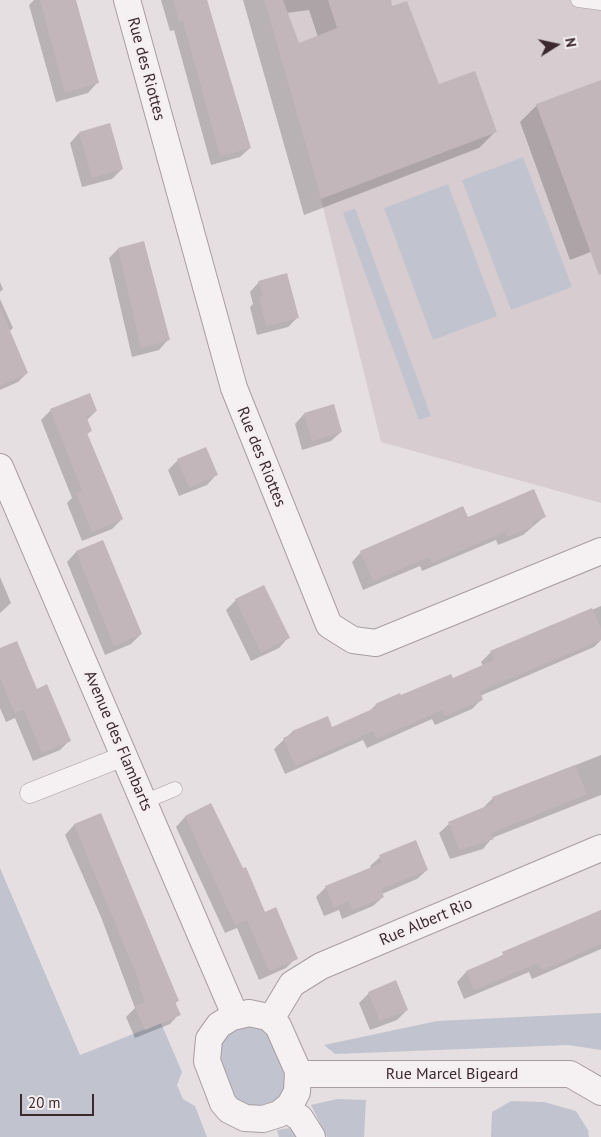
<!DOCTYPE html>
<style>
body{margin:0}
#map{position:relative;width:601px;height:1137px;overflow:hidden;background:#e6dfe1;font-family:"PT Sans",sans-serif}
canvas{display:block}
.north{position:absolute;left:531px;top:20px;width:50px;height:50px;-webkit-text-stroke:4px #f4eef0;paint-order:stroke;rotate:80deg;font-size:14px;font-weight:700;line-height:20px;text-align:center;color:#3b2930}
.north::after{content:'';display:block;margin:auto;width:18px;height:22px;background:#3b2930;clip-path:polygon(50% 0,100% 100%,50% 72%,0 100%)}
.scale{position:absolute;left:20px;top:1094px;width:74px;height:22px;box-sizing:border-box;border:2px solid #3b2930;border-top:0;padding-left:6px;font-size:15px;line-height:18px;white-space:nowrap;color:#3b2930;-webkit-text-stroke:4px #f4eef0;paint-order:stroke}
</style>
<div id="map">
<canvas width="601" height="1137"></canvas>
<div class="north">N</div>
<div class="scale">20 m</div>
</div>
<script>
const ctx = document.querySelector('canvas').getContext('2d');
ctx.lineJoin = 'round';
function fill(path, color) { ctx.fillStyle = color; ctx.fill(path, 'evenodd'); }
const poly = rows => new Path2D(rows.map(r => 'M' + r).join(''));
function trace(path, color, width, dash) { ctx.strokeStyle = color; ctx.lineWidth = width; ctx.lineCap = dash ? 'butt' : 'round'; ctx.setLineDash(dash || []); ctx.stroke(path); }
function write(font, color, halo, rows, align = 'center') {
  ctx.font = font + ' "PT Sans",sans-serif'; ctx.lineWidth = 5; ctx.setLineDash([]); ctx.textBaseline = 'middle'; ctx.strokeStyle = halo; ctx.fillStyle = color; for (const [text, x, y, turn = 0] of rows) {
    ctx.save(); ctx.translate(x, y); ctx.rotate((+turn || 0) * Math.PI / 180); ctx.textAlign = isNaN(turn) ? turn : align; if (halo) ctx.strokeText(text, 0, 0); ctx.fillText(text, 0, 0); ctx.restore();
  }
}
fill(poly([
 [264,0,601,0,601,503,381,442,321,199]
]), '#d7cdd0');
fill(poly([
 [523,157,572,287,511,310,462,180],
 [448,184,497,316,433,340,384,208],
 [355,208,431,416,419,420,343,213],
 [0,868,80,1055,161,1023,182,1072,177,1085,183,1099,195,1106,207,1137,0,1137],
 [601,1013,601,1050,568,1045,335,1054,324,1045,437,1021],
 [254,1023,270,1033,288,1080,281,1098,257,1110,231,1097,217,1057,223,1034],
 [337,1099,366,1100,364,1137,327,1137,311,1105],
 [511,1101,544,1102,576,1111,588,1130,589,1137,491,1137,492,1112],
 [296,1127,304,1137,279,1137,277,1130]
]), '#c1c4cf');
fill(poly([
 [34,0,75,0,97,83,88,93,56,102,29,5],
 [161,0,207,0,235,105,238,104,250,148,240,157,211,165,174,30,170,31],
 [243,0,389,0,398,31,438,86,496,131,479,148,304,215],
 [309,10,318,37,298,45,286,13],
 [601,81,601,248,570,260,520,122,537,105],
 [79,133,122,169,112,179,82,187,70,143],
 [118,249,168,340,159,350,132,357,109,258],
 [0,282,3,289,0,292],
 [259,282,298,317,288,327,257,335,250,307,253,304,250,292],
 [0,299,13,328,9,332,27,373,18,382,0,390],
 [51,410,96,411,87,420,91,431,86,435,122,519,112,529,82,541,67,503,72,498,41,420],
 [304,414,341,432,331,441,302,450,295,424],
 [178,460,216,475,207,485,179,496,168,470],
 [544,517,523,535,498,545,496,540,422,571,420,566,363,590,352,562,361,552,467,519],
 [102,541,141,634,131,644,105,655,67,562,76,552],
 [0,577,11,603,0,613],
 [236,600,288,638,279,648,251,661,226,610],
 [601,606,601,640,594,647,480,696,482,699,472,709,435,725,432,719,367,748,363,740,285,774,274,749,292,732,332,729,368,712,376,705,452,679,483,666,481,662,491,652],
 [0,649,36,691,69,741,60,750,33,761,15,718,6,722,0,708],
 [601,755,601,795,492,838,483,849,450,859,439,833,449,824,483,808,493,798],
 [211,805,264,913,296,958,286,968,259,980,237,928,225,933,176,827,185,817],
 [100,814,178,1000,175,1004,179,1014,170,1024,135,1038,126,1017,135,1008,101,917,65,835,74,825],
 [380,857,427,870,417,879,382,894,383,897,373,906,342,919,339,910,324,916,316,897,326,887,371,868,370,866],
 [601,910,601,949,532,979,529,972,464,999,457,982,466,972],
 [369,993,407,1010,397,1020,370,1030,359,1003]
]), '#0003');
fill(poly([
 [40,0,76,0,99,83,65,93],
 [173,0,207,0,251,148,220,156,183,21,179,22],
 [264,0,283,0,299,43,337,28,328,0,391,0,392,6,407,1,439,84,475,71,497,132,321,199],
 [601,80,601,274,599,275,536,104],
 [110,123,123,169,92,178,79,132],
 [144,241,170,340,141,348,118,248],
 [287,273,299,318,266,326,259,297,263,296,258,281],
 [0,307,28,373,0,386],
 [90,393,97,411,86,416,92,431,87,433,123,519,92,532,76,493,82,490,50,409],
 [334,404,342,432,312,441,304,413],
 [206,447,218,475,189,488,177,459],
 [534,489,546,517,532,522,534,526,507,537,505,532,432,563,429,557,373,581,360,551,463,506,468,517],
 [103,540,142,634,114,646,76,551],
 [264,585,290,638,261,652,235,599],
 [592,608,601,628,601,640,480,691,483,700,445,716,442,710,377,739,373,731,295,766,283,738,293,734,292,731,328,716,332,727,377,707,375,704,400,693,401,695,451,674,453,678,494,660,490,651],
 [17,641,37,689,47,684,71,741,42,753,24,710,15,713,0,678,0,648],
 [575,765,587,794,491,833,494,839,460,850,448,822,494,803,492,797],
 [211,803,243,868,246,867,265,912,276,907,298,959,269,971,247,920,235,925,185,816],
 [101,813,179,1001,175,1002,181,1015,145,1030,135,1006,145,1002,139,986,141,986,74,824],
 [416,840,428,870,381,889,384,897,352,910,348,901,334,907,325,886,382,863,379,855],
 [601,910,601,944,542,970,538,963,474,990,466,971,503,955,502,952],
 [396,980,408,1010,380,1021,368,992]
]), '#c2b6bb');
const service = poly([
 [578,0,601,3],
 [144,802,175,789]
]);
const pedestrian = poly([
 [30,793,124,756]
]);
const minor = poly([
 [127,0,234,388,329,625,353,640,376,643,601,551],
 [0,467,235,1015],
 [249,1013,268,1017,278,1026,298,1071,297,1092,290,1105,279,1114,263,1119,245,1118,229,1110,223,1103,207,1061,209,1039,219,1025,232,1017,249,1013],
 [271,1019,292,984,321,966,601,848],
 [298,1074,570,1074,601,1092],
 [286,1109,300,1118,312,1137]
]);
trace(service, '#a89da1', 15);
trace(pedestrian, '#a89da1', 21);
trace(minor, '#a89da1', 28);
trace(service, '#f5f1f2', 14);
trace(pedestrian, '#f5f1f2', 20);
trace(minor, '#f5f1f2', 26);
write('16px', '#3b2930', '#f4eef0', [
 ["Rue des Riottes",146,69,75],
 ["Rue des Riottes",261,457,68],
 ["Avenue des Flambarts",118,741,67],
 ["Rue Albert Rio",426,922,-23],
 ["Rue Marcel Bigeard",452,1074]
]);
</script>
